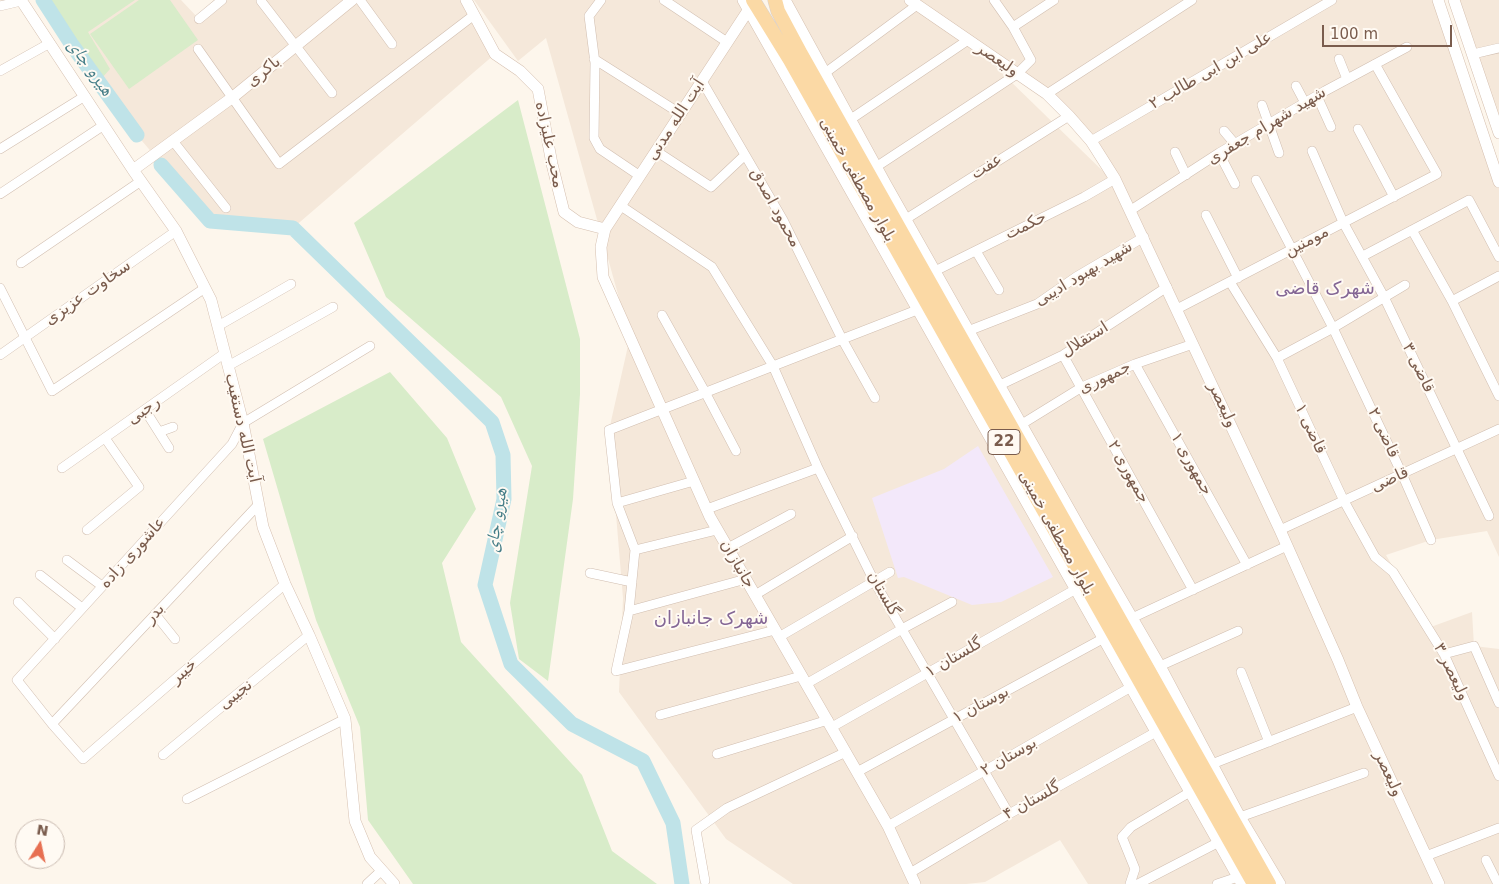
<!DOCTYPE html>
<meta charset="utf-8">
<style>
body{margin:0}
#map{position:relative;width:1499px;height:884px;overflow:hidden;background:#fdf6ec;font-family:"DejaVu Sans",sans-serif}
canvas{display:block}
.north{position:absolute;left:15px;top:819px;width:50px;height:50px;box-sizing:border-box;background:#fffaf3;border:1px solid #cabbb1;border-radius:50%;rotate:10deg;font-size:14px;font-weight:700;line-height:20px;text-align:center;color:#7a5c4d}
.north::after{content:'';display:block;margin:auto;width:18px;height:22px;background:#e76f51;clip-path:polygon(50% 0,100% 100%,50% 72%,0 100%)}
.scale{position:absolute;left:1322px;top:25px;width:130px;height:22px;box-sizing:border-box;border:2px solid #7a5c4d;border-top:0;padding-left:6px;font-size:15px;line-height:18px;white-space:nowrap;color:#7a5c4d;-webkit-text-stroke:4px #fffaf3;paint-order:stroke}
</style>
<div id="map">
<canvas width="1499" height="884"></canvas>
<div class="north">N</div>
<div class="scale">100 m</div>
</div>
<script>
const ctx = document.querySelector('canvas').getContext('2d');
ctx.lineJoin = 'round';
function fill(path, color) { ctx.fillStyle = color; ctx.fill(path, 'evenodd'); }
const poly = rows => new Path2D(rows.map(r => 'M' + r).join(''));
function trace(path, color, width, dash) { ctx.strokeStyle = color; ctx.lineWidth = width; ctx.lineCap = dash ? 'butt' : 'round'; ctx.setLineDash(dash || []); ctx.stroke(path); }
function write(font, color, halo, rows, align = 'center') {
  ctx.font = font + ' "DejaVu Sans","Noto Naskh Arabic",sans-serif'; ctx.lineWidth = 4; ctx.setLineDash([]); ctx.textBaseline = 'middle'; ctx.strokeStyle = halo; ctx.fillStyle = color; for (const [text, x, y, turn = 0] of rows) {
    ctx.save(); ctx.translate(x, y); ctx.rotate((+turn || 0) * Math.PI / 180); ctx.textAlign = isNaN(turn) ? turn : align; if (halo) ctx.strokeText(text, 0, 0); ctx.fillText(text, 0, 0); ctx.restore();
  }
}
fill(poly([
 [79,0,181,0,199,19,222,0,465,0,495,54,293,228,210,221,137,135,61,28],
 [474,0,746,0,1242,884,1088,884,1060,840,985,882,966,884,793,884,726,839,619,692,623,598,609,430,630,337,546,38,518,61],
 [785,0,1437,0,1499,182,1499,557,1487,531,1431,540,1386,555,1428,628,1472,612,1474,646,1499,649,1499,884,1278,884],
 [969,41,1069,116,1110,178],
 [1454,0,1499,0,1499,132]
]), '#f5e8da');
fill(poly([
 [978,446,1053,577,1001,602,972,605,904,577,898,578,872,498,944,469]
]), '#f3e8fa');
fill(poly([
 [49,0,135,0,88,32,110,69,101,79],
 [139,0,170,0,198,40,129,89,90,34],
 [518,100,580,339,580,394,573,499,548,681,519,659,510,603,532,466,501,397,386,297,354,223],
 [390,372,447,438,476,509,442,563,461,642,582,775,612,851,657,884,413,884,368,820,360,727,316,620,263,439]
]), '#d8ecc9');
trace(poly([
 [43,0,72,45,137,135],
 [161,165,210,221,293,228,492,422,503,455,504,499,485,585,511,664,572,724,643,761,673,823,682,884]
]), '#bfe3e8', 15);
const street = poly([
 [360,0,392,44],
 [601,0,589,16,595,63,594,138,600,149,640,176],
 [664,0,727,42],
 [261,1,332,93],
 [0,6,21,1],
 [199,19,222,0],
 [1013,27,1054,0],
 [198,49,279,164,474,15],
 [1473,54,1499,48],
 [594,59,681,114],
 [1339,59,1347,79],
 [0,71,50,43],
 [825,73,917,5],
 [702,81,783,220,842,339,875,398],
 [1296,86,1305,103],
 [1047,94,1192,0],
 [1317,96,1331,127],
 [1262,105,1279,153],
 [851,119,968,40],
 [1358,129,1394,197],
 [1224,131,1235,144],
 [173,141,226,208],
 [1091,141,1332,0],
 [0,149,85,96],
 [656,151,711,187,745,155],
 [1312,151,1343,222,1384,297,1489,516],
 [1175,152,1186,175],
 [1219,153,1235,184],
 [876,167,1017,74,1031,60,1013,27,994,0],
 [1256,180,1333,328,1402,474,1431,540],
 [0,194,104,125],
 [621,206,712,267,773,366,818,468,874,581,1009,814],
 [1131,210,1219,153,1325,91,1407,47],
 [1206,215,1238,278],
 [906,219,1069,116],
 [1412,230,1452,301,1499,396],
 [976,251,999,290],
 [1363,256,1469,200,1499,257],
 [21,263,141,181],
 [935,271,1084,197,1115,179],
 [1230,282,1277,358,1344,501,1375,557,1393,572,1444,654,1499,776],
 [0,288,52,391,205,288],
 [1452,301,1499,276],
 [1177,309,1437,174,1375,64],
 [662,315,705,392,736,451],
 [218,326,291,284],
 [968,331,1037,304,1076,277,1144,237],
 [0,355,176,231],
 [1063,355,1193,590],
 [1277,358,1333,328,1405,285],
 [1135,364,1247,565],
 [228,366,333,307],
 [1000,385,1063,355,1167,287],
 [145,410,169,448],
 [1022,424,1082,387,1135,364,1193,344],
 [159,432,173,427],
 [62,468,225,353],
 [617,503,694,481],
 [707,509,818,468],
 [87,530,139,487,105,438],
 [1280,530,1499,429],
 [728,548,791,514],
 [635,550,717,530],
 [67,560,102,586],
 [590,573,632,582],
 [40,575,82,608],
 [285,584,83,759,52,724,17,680,232,444,243,423,370,346],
 [755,595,853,536],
 [18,602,55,639],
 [629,611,746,579],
 [155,614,175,639],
 [1132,618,1287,546],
 [775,630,616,671,629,611,635,550,617,503,609,430,917,310],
 [779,637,890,572],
 [1444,654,1474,646,1499,703],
 [1160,666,1238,631],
 [1241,672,1269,742],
 [806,684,902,629,952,602],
 [660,715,801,676],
 [52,724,259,504],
 [832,727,1076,589],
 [717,754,828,720],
 [163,755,309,635],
 [1212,764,1357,707],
 [857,772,1104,638],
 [187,799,345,719],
 [1240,817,1364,773],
 [888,826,1131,687],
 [1426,856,1499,828],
 [1486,860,1498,884],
 [910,873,1009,814,1156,732],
 [705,881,696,830,727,808,846,752],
 [367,884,382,870],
 [1130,884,1135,869,1122,837,1131,827,1190,792],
 [1138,884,1219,842],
 [1217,884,1238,877]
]);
const secondary = poly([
 [21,0,133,170,176,231,211,300,243,423,263,527,285,584,309,635,345,719,355,821,370,857,394,884],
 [466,0,495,54,520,71,538,89,552,164,564,212,578,222,605,229],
 [743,0,1242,884],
 [785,0,885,183,1081,530,1160,666,1240,817,1280,884],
 [910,0,1047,94,1069,116,1091,141,1115,179,1280,530,1338,660,1357,707,1439,884],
 [1438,0,1499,182],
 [1454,0,1499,133],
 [751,6,605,229,601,247,603,277,710,517,857,772,888,826,915,884],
 [133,170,233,97,352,0]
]);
const primary = poly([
 [753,0,790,60,1254,884],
 [775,0,778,11,801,54,1269,884]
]);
trace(street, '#d1beb0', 10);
trace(secondary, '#d6c0b0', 12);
trace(primary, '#dad1cd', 15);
trace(street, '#fff', 9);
trace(secondary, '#fff', 11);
trace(primary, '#fbd9a5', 14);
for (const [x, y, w] of [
 [1004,442,32]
]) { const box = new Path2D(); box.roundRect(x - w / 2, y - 12.5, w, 25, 4); ctx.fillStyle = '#fffaf3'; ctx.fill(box); trace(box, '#7a5c4d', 1); }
write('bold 15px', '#7a5c4d', null, [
 ["22",1004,442]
]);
write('16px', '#7a5c4d', '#fffaf3', [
 ["ولیعصر",997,60,34],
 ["علی ابن ابی طالب ۲",1211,71,-30],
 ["باکری",264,72,-39],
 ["آیت‌ الله مدنی",676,120,-57],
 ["شهید شهرام جعفری",1267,126,-31],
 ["محب علیزاده",549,145,78],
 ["عفت",987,167,-32],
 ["بلوار مصطفی خمینی",857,180,61],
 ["محمود اصدق",775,208,61],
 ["حکمت",1026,226,-26],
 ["مومنین",1307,242,-28],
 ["شهید بهبود ادیبی",1084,274,-31],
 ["سخاوت عزیزی",88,293,-35],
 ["استقلال",1085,340,-32],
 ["قاضی ۳",1418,368,64],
 ["جمهوری",1105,378,-25],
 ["ولیعصر",1222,405,65],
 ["رجبی",144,411,-35],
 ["آیت الله دستغیب",242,428,77],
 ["قاضی ۱",1310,429,65],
 ["قاضی ۲",1383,433,65],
 ["جمهوری ۱",1191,464,61],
 ["جمهوری ۲",1128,472,61],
 ["قاضی",1390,480,-25],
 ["بلوار مصطفی خمینی",1056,533,61],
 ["عاشوری زاده",133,553,-48],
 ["جانبازان",737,564,60],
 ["گلستان",883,594,61],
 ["بدر",155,614,-47],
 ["گلستان ۱",954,658,-30],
 ["خیبر",184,672,-41],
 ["ولیعصر ۳",1451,672,64],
 ["نجیبی",236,695,-39],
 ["بوستان ۱",981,705,-28],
 ["بوستان ۲",1009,757,-30],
 ["ولیعصر",1388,774,65],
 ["گلستان ۴",1032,801,-29]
]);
write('italic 18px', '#437c86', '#fffaf3', [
 ["هیرو چای",90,68,55],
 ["هیرو چای",497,520,-81]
]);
write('18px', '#846695', '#fffaf3', [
 ["شهرک قاضی",1325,289],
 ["شهرک جانبازان",711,619]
]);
</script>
